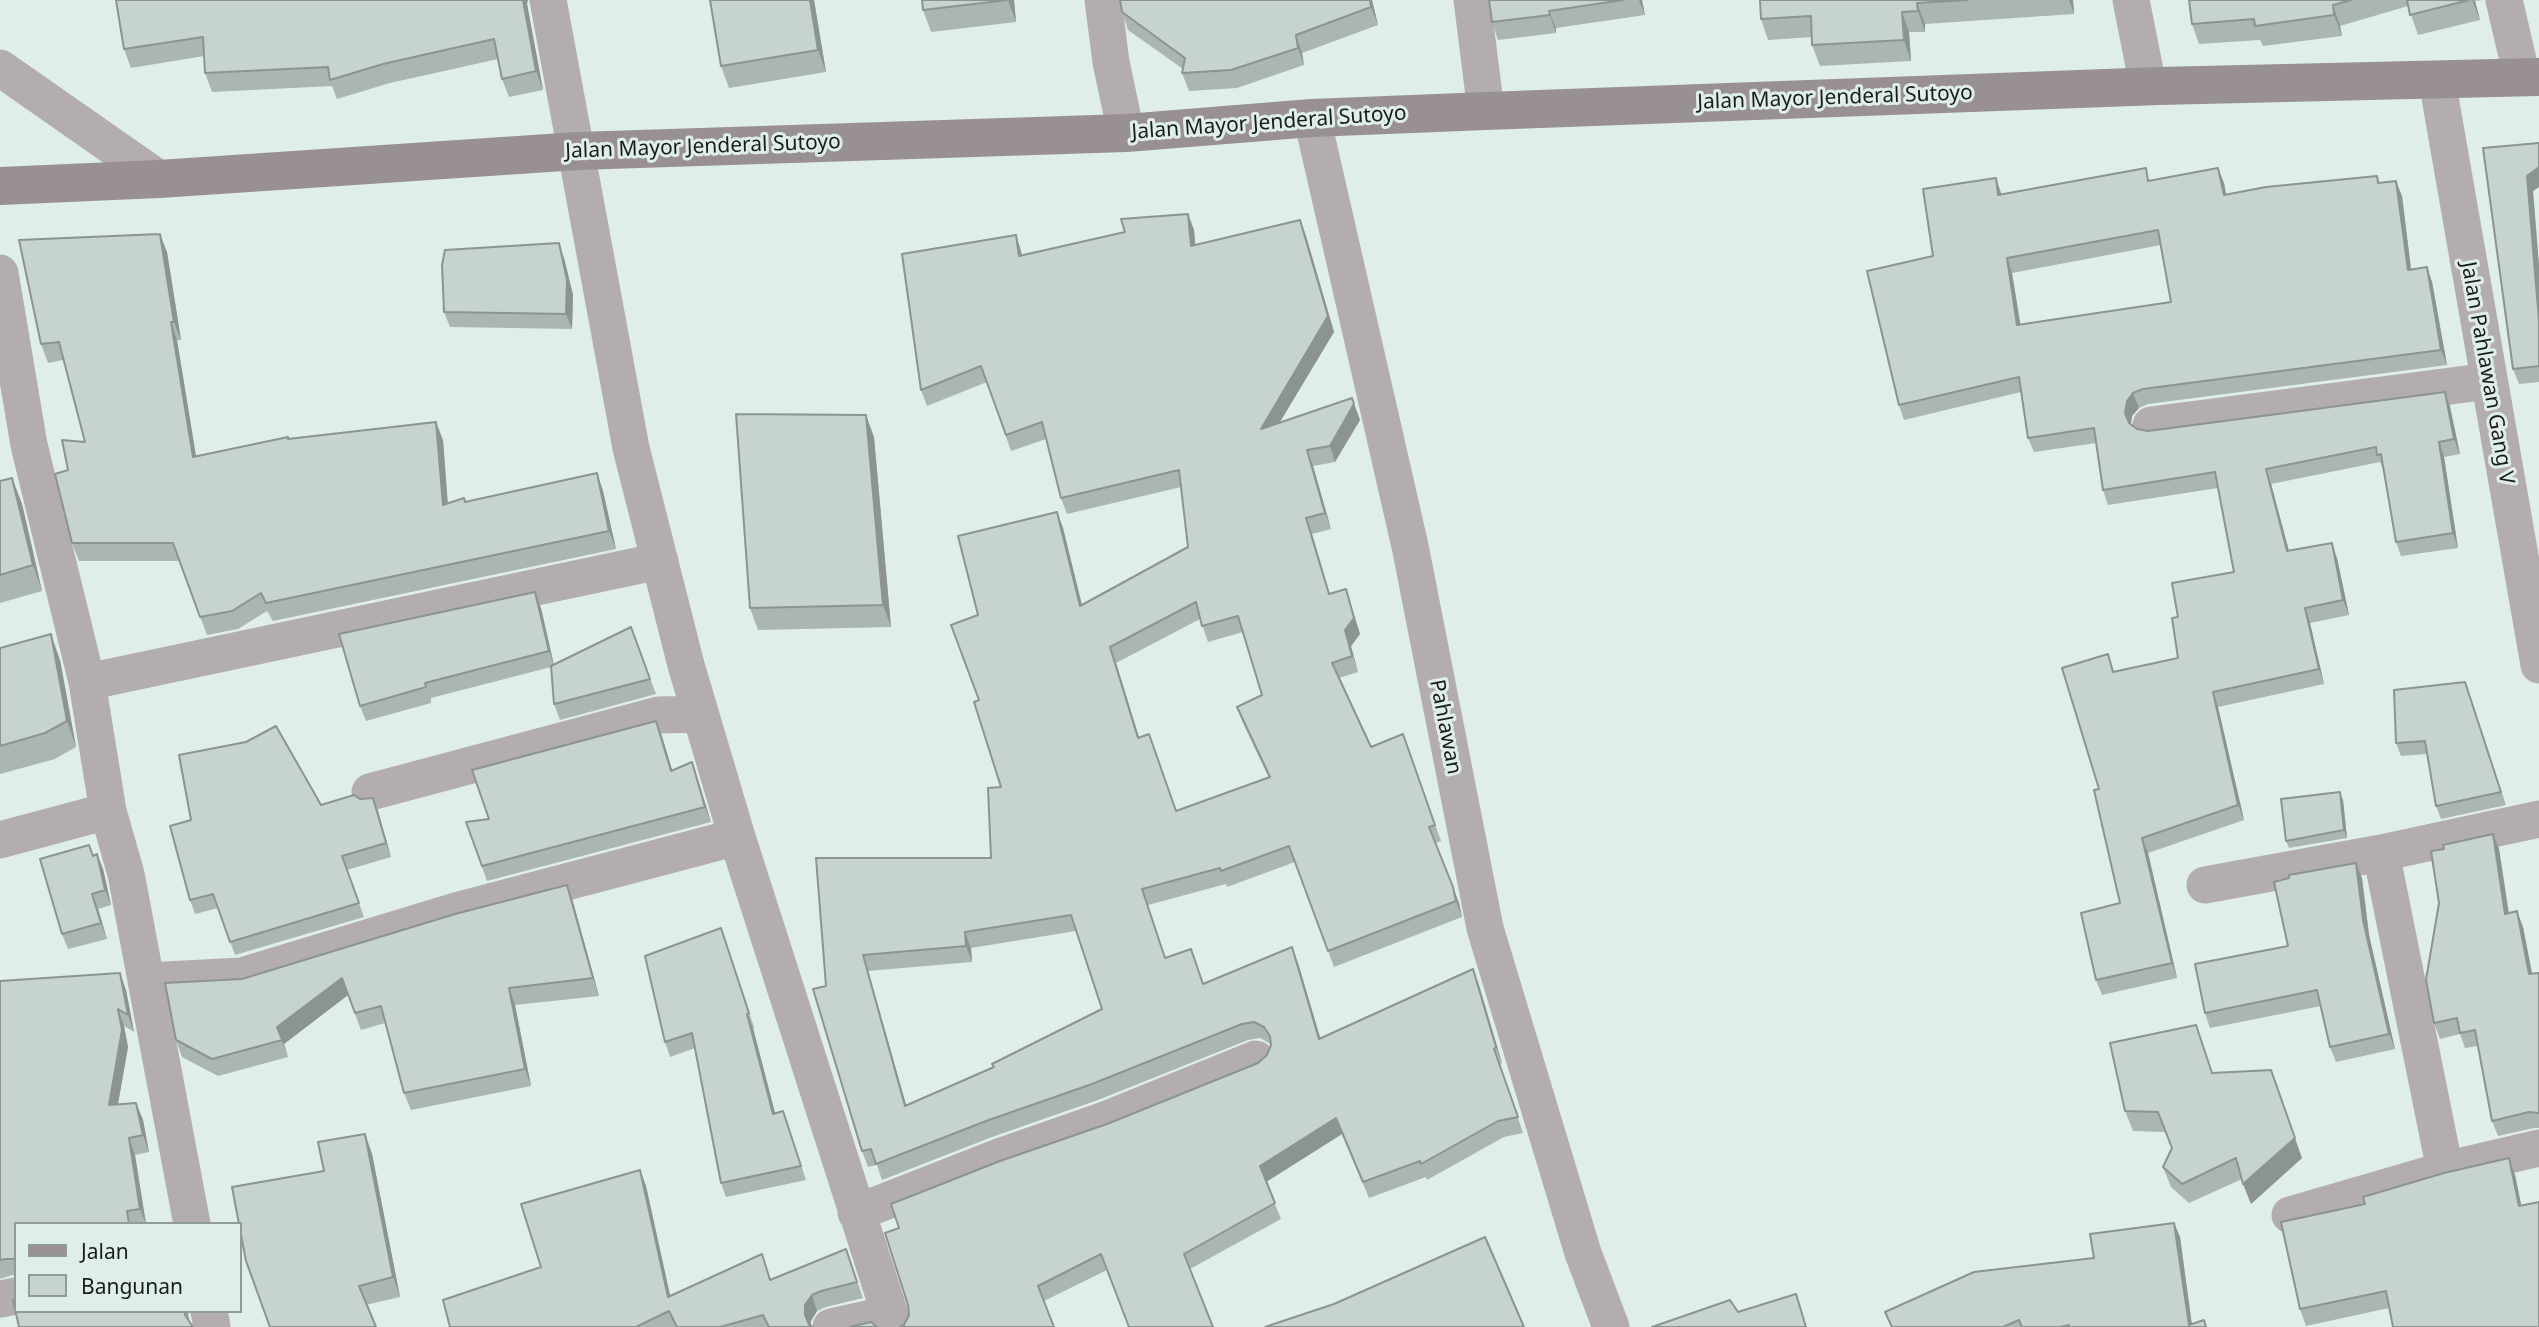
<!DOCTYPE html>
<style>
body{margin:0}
#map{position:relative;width:2539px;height:1327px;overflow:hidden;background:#e0eee8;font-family:"Noto Sans",sans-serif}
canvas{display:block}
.legend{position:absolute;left:14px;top:1222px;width:228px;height:91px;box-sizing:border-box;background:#e0eee8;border:2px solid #909a96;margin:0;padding:9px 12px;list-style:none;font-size:21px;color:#181d1b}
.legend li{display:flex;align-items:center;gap:14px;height:35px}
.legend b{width:35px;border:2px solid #909a96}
</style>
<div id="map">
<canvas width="2539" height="1327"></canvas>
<ul class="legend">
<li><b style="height:9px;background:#989093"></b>Jalan</li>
<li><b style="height:19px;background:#c7d4ce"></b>Bangunan</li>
</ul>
</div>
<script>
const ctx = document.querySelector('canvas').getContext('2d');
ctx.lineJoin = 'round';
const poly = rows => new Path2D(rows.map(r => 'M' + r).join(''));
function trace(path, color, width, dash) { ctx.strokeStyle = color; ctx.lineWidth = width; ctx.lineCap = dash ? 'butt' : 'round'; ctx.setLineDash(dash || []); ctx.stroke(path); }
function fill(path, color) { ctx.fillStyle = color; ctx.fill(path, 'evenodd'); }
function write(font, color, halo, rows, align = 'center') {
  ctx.font = font + ' "Noto Sans",sans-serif'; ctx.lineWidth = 6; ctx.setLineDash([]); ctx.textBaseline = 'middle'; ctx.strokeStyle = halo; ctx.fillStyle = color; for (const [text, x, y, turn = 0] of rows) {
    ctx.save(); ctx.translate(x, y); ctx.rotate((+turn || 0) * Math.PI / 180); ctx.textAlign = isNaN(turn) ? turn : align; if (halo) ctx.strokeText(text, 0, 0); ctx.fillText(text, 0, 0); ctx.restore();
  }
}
trace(poly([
 [548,0,631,448,686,665,737,837,894,1327],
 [1103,0,1111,62,1126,133],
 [1472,0,1486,111],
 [2131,0,2148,86],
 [2504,0,2522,77],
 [0,68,159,179],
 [2437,80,2539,665],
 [1312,118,1410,546,1485,928,1583,1253,1611,1327],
 [0,273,29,445,87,682,108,811,126,874,192,1224],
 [2151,425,2489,381],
 [87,682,660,561],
 [370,792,659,715,700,714],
 [0,840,108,811],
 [2381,853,2445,1170],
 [2205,885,2381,853,2539,819],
 [146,981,242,976,456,911,737,837],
 [856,1213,999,1157,1105,1120,1256,1059],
 [2290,1215,2445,1170,2539,1148],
 [0,1299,16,1296],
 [209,1311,212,1327],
 [831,1327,889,1314]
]), '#b3adb0', 37);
trace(poly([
 [0,186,159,179,578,151,1126,133,1312,118,1486,111,2159,86,2539,77]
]), '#989093', 38);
fill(poly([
 [116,0,527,4,543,90,509,97,502,79,498,59,390,83,337,99,332,86,212,92,205,73,204,56,131,68,124,49],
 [710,0,814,0,826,72,729,88,721,66],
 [1014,0,1016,22,931,32,923,10],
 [1372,0,1378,25,1302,53,1304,65,1237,88,1189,91,1182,73,1183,69,1128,30,1122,12],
 [1489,0,1642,0,1645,15,1556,28,1556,33,1498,40,1492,22],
 [1760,0,2073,0,2074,14,1925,24,1925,32,1909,32,1911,61,1820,66,1812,45,1812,37,1768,40,1761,19],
 [2189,0,2483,0,2475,1,2480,20,2418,35,2408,6,2340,26,2342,36,2263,46,2260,40,2199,44,2192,24],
 [2539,143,2539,187,2533,191,2539,266,2539,382,2519,384,2513,369,2483,148],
 [2377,176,2380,183,2402,196,2411,270,2427,267,2432,282,2447,365,2148,404,2139,408,2132,416,2131,424,2137,429,2148,431,2445,392,2450,407,2460,454,2444,457,2458,548,2401,556,2396,542,2384,469,2383,470,2380,462,2271,484,2289,551,2337,558,2349,615,2310,623,2324,684,2218,707,2244,820,2148,853,2177,978,2102,995,2096,980,2120,903,2099,789,2114,671,2178,658,2178,617,2234,572,2218,488,2108,505,2103,490,2096,443,2034,452,2028,438,2021,392,1904,420,1899,405,1933,256,2001,195,2151,181,2224,183,2226,194],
 [2161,245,2171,302,2020,324,2012,273],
 [1188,214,1194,230,1195,245,1300,220,1306,236,1334,332,1280,422,1352,398,1360,420,1335,462,1313,466,1331,529,1312,534,1330,594,1346,589,1360,634,1351,646,1358,672,1339,678,1371,747,1403,734,1441,841,1435,843,1459,903,1462,917,1334,967,1295,862,1227,887,1226,884,1148,905,1165,958,1203,984,1298,963,1320,1038,1473,969,1502,1063,1500,1065,1523,1133,1504,1137,1427,1180,1426,1177,1369,1198,1342,1134,1266,1182,1281,1219,1190,1269,1107,1270,1044,1301,904,1325,909,1315,899,1228,1107,1124,1258,1063,1267,1055,1271,1045,1269,1043,1260,1038,1248,1040,1098,1100,992,1137,882,1180,877,1165,868,1167,862,1151,826,986,816,858,991,858,1001,787,979,700,978,615,1057,512,1063,528,1082,605,1188,547,1181,487,1067,514,1061,498,1046,439,1011,451,987,382,927,406,921,390,1016,235,1022,255,1125,232],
 [1200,619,1208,642,1243,632,1262,695,1237,707,1243,723,1269,778,1176,811,1139,737,1116,663],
 [1076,931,1102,1009,994,1067,906,1105,868,971,972,962,971,948],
 [167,252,181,340,177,340,196,456,288,439,443,440,448,503,465,502,597,473,603,491,616,549,273,621,267,611,238,629,207,635,179,561,79,561,72,543,68,470,85,442,63,360,48,363,41,344],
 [564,258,573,295,572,329,450,327,444,312],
 [874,437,891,627,758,630,750,608],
 [12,478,22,504,42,591,0,603,0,480,0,481],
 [541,608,554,665,631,627,656,694,560,720,554,704,551,667,431,698,431,703,366,721,360,706],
 [0,648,60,660,76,747,55,759,0,774],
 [2465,682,2506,805,2441,819,2436,806,2427,754,2401,756,2396,743],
 [656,721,672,770,697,777,711,822,487,881,466,822,489,819],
 [2343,800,2347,838,2289,848,2286,841],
 [321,805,378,811,391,857,347,870,364,917,235,955,218,908,195,914,190,900],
 [2493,834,2499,849,2509,913,2523,927,2532,974,2539,973,2539,1128,2534,1128,2498,1136,2492,1121,2478,1046,2465,1048,2460,1034,2440,1039,2434,1023,2439,903,2444,849],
 [97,854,103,869,111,905,98,909,107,939,68,949,62,934,93,855],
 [2362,878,2369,935,2395,1049,2336,1062,2330,1047,2321,1006,2210,1028,2205,1013,2288,946],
 [567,885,573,902,599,996,515,1005,531,1086,411,1110,404,1093,385,1023,361,1030,348,995,284,1044,288,1057,218,1076,182,1057,176,1040],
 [721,928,754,1027,753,1028,775,1114,783,1111,806,1180,726,1197,721,1183,695,1048,670,1057,665,1042],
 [0,981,126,990,134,1032,124,1026,128,1047,118,1104,136,1103,143,1120,149,1152,135,1155,146,1224,16,1224,16,1276,12,1275,0,1279],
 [2212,1073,2302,1158,2251,1204,2242,1179,2189,1203,2171,1187,2163,1167,2172,1149,2165,1132,2133,1131,2125,1111],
 [365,1134,372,1154,400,1297,270,1327,324,1171],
 [640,1170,646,1186,670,1296,771,1280,846,1249,863,1298,826,1307,817,1311,811,1321,811,1326,813,1327,450,1327,541,1267],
 [2515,1175,2521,1205,2389,1308,2306,1326,2300,1309],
 [2174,1223,2180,1237,2192,1324,2206,1327,1891,1327,1885,1312,2094,1258]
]), '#abb6b1');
fill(poly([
 [523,0,528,0,527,4,543,90,536,71],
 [810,0,814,0,826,72,818,50],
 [1008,0,1014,0,1016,22],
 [1370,0,1372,0,1378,25,1371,7],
 [1639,0,1642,0,1645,15],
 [2069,0,2073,0,2074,14],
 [2472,0,2475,1,2480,20],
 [1917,3,1925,24,1925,32,1918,11],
 [2333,5,2340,26,2342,36,2334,15],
 [1549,11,1556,28,1556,33,1550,15],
 [1902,12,1909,32,1911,61,1904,40],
 [1296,35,1302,53,1304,65,1298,48],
 [2539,167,2539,187,2533,191,2539,266,2539,321,2527,176],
 [2218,168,2224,183,2229,210,2224,195],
 [1996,178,2001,193,2003,210,1998,195],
 [2396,181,2402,196,2413,285,2408,270],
 [1188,214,1194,230,1197,262,1191,246],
 [1300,220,1306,236,1334,332,1266,445,1261,429],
 [160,234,167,252,181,340,174,322],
 [1016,235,1021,251,1024,272,1019,256],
 [559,243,564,258,573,295,572,329,566,314],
 [2007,258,2012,273,2023,340,2017,325],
 [2427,267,2432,282,2447,365,2441,350],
 [171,322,177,340,199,475,193,457],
 [2445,392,2450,407,2460,454,2454,439],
 [2133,393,2139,408,2132,416,2130,428,2125,413,2127,401],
 [1352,398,1360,420,1335,462,1330,446],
 [866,415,874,437,891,627,883,605],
 [436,422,443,440,449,523,443,505],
 [2439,442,2444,457,2458,548,2453,533],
 [1307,450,1313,466,1331,529,1325,513],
 [2266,469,2271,484,2293,566,2287,551],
 [597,473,603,491,616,549,609,531],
 [12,478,22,504,42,591,33,565],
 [1057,512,1063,528,1086,622,1080,606],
 [1306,518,1312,534,1334,610,1329,594],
 [2332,543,2337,558,2349,615,2343,600],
 [1346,589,1360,634,1351,646,1358,672,1345,630],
 [535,592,541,608,554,666,549,651],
 [2305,608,2310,623,2324,684,2319,669],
 [51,634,60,660,76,747,67,721],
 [1110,647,1116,663,1144,754,1138,738],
 [2213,692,2218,707,2244,820,2238,805],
 [656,721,662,736,677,786,671,771],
 [692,762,697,777,711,822,705,807],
 [2340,792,2343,800,2347,838,2344,830],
 [373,798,378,811,391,857,386,843],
 [2493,834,2499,849,2511,929,2505,914],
 [2142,838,2148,853,2177,978,2172,963],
 [97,854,103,869,111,905,105,890],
 [2356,863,2362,878,2369,935,2395,1049,2389,1034,2363,920],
 [567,885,573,902,599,996,593,978],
 [1453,887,1459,903,1462,917,1456,901],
 [92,894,98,909,107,939,101,923],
 [2517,911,2523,927,2535,989,2529,974],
 [965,932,971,948,972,962,966,946],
 [1292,947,1298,963,1325,1054,1319,1039],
 [863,955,868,971,911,1122,905,1106],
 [1473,969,1479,985,1502,1063,1496,1047],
 [120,973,126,990,134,1032,128,1015],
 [342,978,348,995,284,1044,288,1057,277,1027],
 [509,988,515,1005,531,1086,525,1069],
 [118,1009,124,1026,128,1047,115,1121,109,1105],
 [747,1014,753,1028,779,1128,773,1114],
 [2271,1070,2302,1158,2251,1204,2243,1184],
 [136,1103,143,1120,149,1152,143,1135],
 [1336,1118,1342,1134,1266,1182,1260,1166],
 [365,1134,372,1154,400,1297,393,1277],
 [129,1138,135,1155,146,1224,140,1209],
 [2509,1158,2515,1175,2525,1223,2519,1206],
 [640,1170,646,1186,674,1313,668,1297],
 [2174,1223,2180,1237,2192,1327,2190,1327],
 [812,1295,817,1311,811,1321,811,1327,805,1315,805,1305],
 [185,1311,189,1311,188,1315,191,1327]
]), '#8b9490');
const building = poly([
 [116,0,523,0,536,71,502,79,494,39,383,64,330,80,328,67,205,73,203,37,124,49,116,0],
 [710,0,810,0,818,50,721,66,710,0],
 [922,0,1008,0,923,10,922,0],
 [1120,0,1370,0,1371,7,1296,35,1298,48,1231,70,1182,73,1185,58,1122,12,1120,0],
 [1489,0,1623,0,1549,11,1550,15,1492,22,1489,0],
 [1760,0,1968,0,1917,3,1918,11,1902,12,1904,40,1812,45,1811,16,1761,19,1760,0],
 [2189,0,2351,0,2333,5,2334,15,2255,26,2254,19,2192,24,2189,0],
 [2407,0,2469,0,2410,15,2407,0],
 [2539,143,2539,167,2527,176,2539,321,2539,366,2513,369,2483,148,2539,143],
 [2146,168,2148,181,2218,168,2224,195,2266,187,2377,176,2378,183,2396,181,2408,270,2427,267,2441,350,2143,389,2133,393,2127,401,2125,413,2129,423,2137,429,2148,431,2445,392,2454,439,2439,442,2453,533,2396,542,2381,454,2377,455,2376,447,2266,469,2287,551,2332,543,2343,600,2305,608,2319,669,2213,692,2238,805,2142,838,2172,963,2096,980,2081,913,2120,903,2094,790,2099,789,2062,668,2108,654,2113,672,2178,658,2172,618,2178,617,2172,583,2234,572,2215,472,2103,490,2094,428,2028,438,2019,377,1899,405,1867,271,1933,256,1923,189,1996,178,1998,195,2146,168],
 [2158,230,2171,302,2017,325,2007,258,2158,230],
 [1188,214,1191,246,1300,220,1328,316,1261,429,1352,398,1354,404,1330,446,1307,450,1325,513,1306,518,1329,594,1346,589,1354,618,1345,630,1352,656,1332,663,1371,747,1403,734,1435,825,1429,827,1453,887,1456,901,1328,951,1289,846,1221,871,1220,868,1142,889,1165,958,1191,949,1203,984,1292,947,1319,1039,1473,969,1496,1047,1494,1049,1518,1117,1498,1121,1421,1164,1420,1161,1363,1182,1336,1118,1260,1166,1275,1203,1184,1254,1213,1327,1129,1327,1101,1254,1038,1286,1054,1327,900,1327,904,1325,909,1315,908,1305,885,1233,899,1228,891,1204,1000,1161,1107,1124,1258,1063,1267,1055,1271,1045,1270,1036,1264,1027,1254,1022,1242,1024,1092,1084,986,1121,876,1164,871,1149,862,1151,813,989,826,986,816,858,991,858,988,788,1001,787,974,702,979,700,951,625,978,615,958,536,1057,512,1080,606,1188,547,1179,470,1061,498,1042,422,1006,435,981,366,921,390,902,254,1016,235,1019,256,1125,232,1121,219,1188,214],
 [1196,602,1202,626,1238,616,1262,695,1237,707,1270,777,1176,811,1149,734,1138,738,1110,647,1196,602],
 [1071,915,1102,1009,992,1064,994,1067,905,1106,863,955,966,946,965,932,1071,915],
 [160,234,174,322,171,322,193,457,288,437,288,439,436,422,443,505,464,498,465,502,597,473,609,531,266,603,261,593,232,611,200,617,173,543,72,543,55,474,68,470,62,440,85,442,59,342,41,344,19,240,160,234],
 [559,243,567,280,566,314,444,312,442,265,445,250,559,243],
 [736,414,866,415,883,605,750,608,736,414],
 [12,478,33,565,0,575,0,481,12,478],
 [535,592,549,651,425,683,426,687,360,706,339,634,535,592],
 [631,627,650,679,554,704,551,666,631,627],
 [51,634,67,721,45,733,0,746,0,648,51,634],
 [2465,682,2501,792,2436,806,2425,741,2396,743,2394,690,2465,682],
 [656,721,671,771,692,762,705,807,482,866,466,822,489,819,472,770,656,721],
 [276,726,321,805,354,795,360,799,373,798,386,843,342,856,359,903,230,942,213,894,190,900,170,826,191,820,179,755,246,742,276,726],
 [2340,792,2344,830,2286,841,2281,799,2340,792],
 [2493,834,2505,914,2517,911,2529,974,2539,973,2539,1113,2529,1112,2492,1121,2475,1030,2460,1033,2457,1018,2434,1023,2426,980,2439,903,2431,851,2444,849,2443,845,2493,834],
 [89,845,93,856,97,854,105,890,92,894,101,923,62,934,40,859,89,845],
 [2356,863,2363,920,2389,1034,2330,1047,2317,990,2205,1013,2195,964,2288,946,2274,882,2289,878,2289,875,2356,863],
 [567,885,593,978,509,988,525,1069,404,1093,381,1006,355,1013,342,978,277,1027,282,1040,212,1059,176,1040,165,983,242,979,455,914,567,885],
 [721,928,749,1013,747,1014,773,1114,783,1111,801,1166,721,1183,692,1033,665,1042,645,956,721,928],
 [120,973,128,1015,118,1009,122,1030,109,1105,136,1103,143,1135,129,1138,140,1209,127,1211,129,1224,16,1224,16,1259,6,1259,0,1260,0,981,120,973],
 [2196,1025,2212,1073,2271,1070,2295,1138,2243,1184,2236,1158,2182,1184,2163,1167,2172,1148,2158,1112,2125,1111,2110,1043,2196,1025],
 [365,1134,393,1277,359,1286,376,1327,270,1327,246,1261,232,1187,324,1171,318,1142,365,1134],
 [2509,1158,2519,1206,2539,1202,2539,1327,2393,1327,2386,1291,2300,1309,2281,1222,2365,1204,2363,1197,2444,1173,2509,1158],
 [640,1170,668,1297,762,1254,770,1280,846,1249,857,1282,821,1291,812,1295,805,1305,805,1315,809,1325,813,1327,769,1327,763,1315,720,1327,677,1327,669,1311,636,1327,450,1327,443,1300,541,1267,521,1204,640,1170],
 [2174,1223,2189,1325,2204,1320,2206,1327,2069,1327,2069,1325,2060,1327,2022,1327,2019,1320,2003,1327,1892,1327,1885,1312,1974,1272,2094,1258,2090,1234,2174,1223],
 [1485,1237,1524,1327,1265,1327,1334,1304,1485,1237],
 [1796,1294,1806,1327,1652,1327,1730,1300,1738,1312,1796,1294],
 [16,1299,16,1311,185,1311,185,1315,193,1327,19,1327,13,1300,16,1299],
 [871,1322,877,1327,850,1327,871,1322]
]);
fill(building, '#c7d4ce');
trace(building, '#8b9490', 2);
write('21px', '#181d1b', '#e0eee8', [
 ["Jalan Mayor Jenderal Sutoyo",1835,98,-2],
 ["Jalan Mayor Jenderal Sutoyo",1269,123,-4],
 ["Jalan Mayor Jenderal Sutoyo",703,147,-2],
 ["Jalan Pahlawan Gang V",2487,373,80],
 ["Pahlawan",1445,727,79]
]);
</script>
